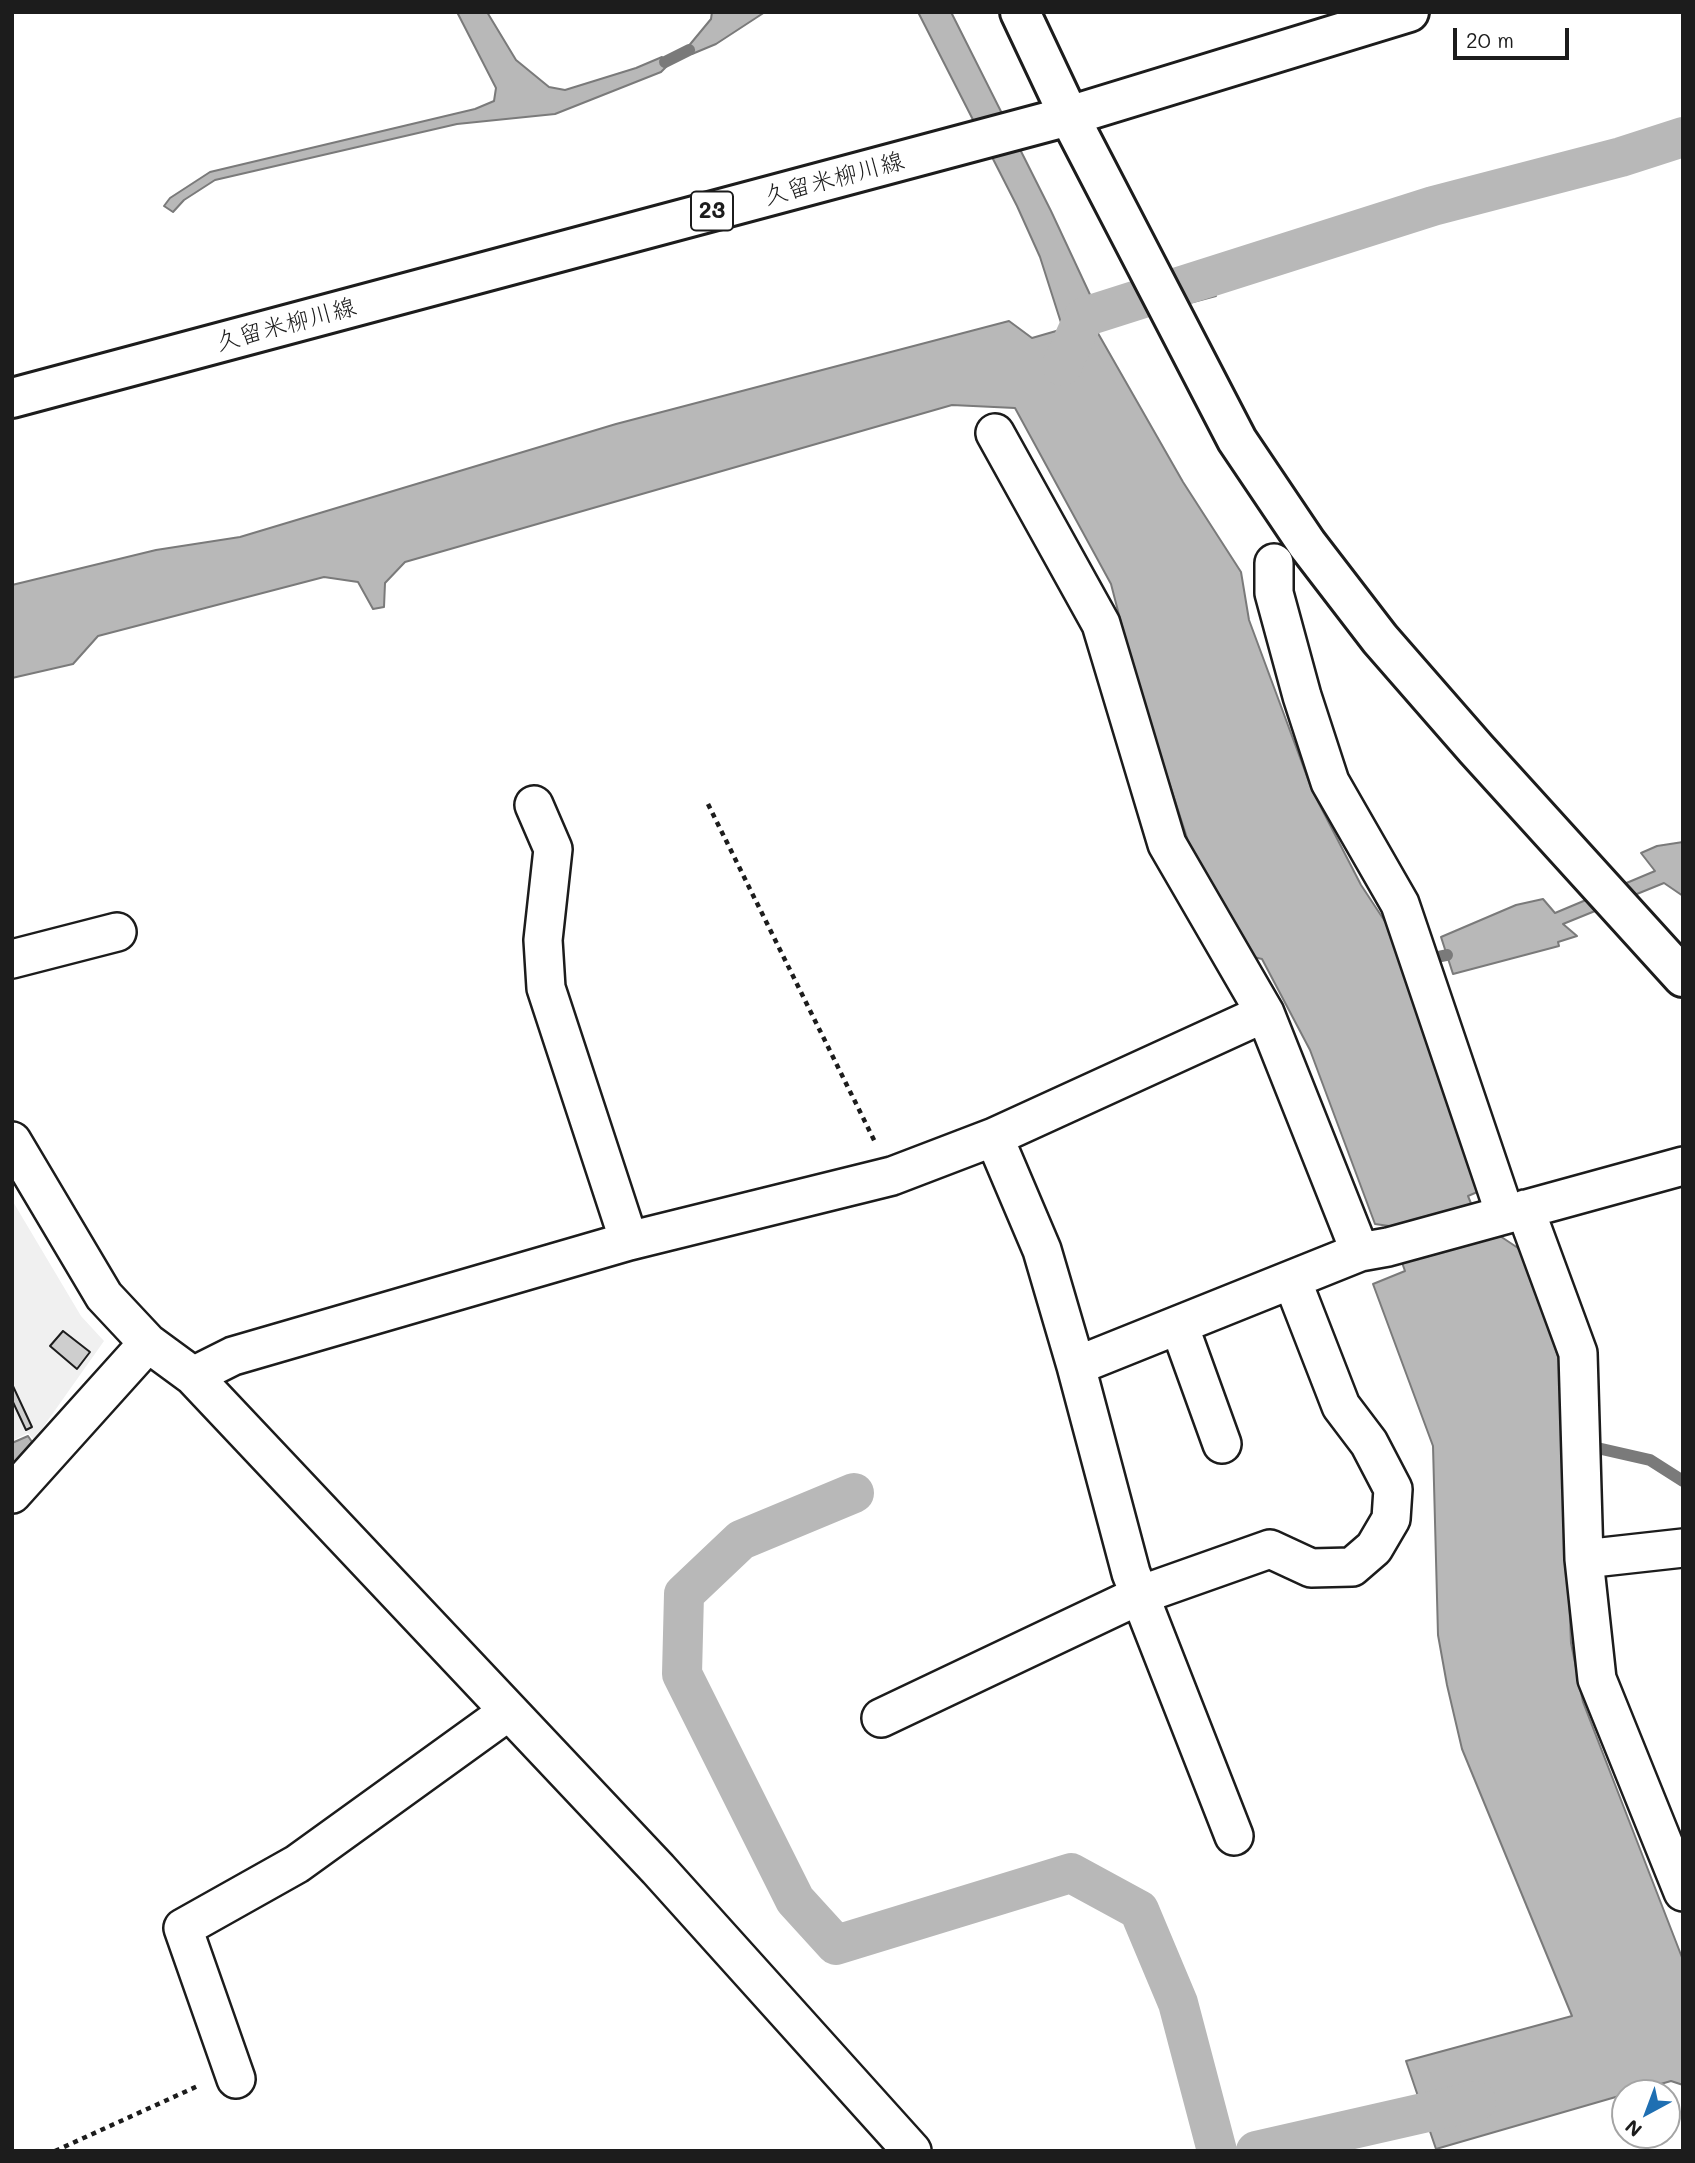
<!DOCTYPE html>
<meta charset="utf-8">
<style>
body{margin:0}
#map{position:relative;width:1695px;height:2163px;overflow:hidden;background:#fff;font-family:Mali,sans-serif}
canvas{display:block}
.frame{position:absolute;inset:0;border:14px solid #1c1c1c;pointer-events:none}
.north{position:absolute;left:1611px;top:2079px;width:70px;height:70px;box-sizing:border-box;background:#fff;border:2px solid #a4a4a4;border-radius:50%;rotate:221deg;font-size:19px;font-weight:700;line-height:28px;text-align:center;color:#1c1c1c}
.north::after{content:'';display:block;margin:auto;width:24px;height:32px;background:#1f6fb2;clip-path:polygon(50% 0,100% 100%,50% 72%,0 100%)}
.scale{position:absolute;left:1453px;top:28px;width:116px;height:32px;box-sizing:border-box;border:4px solid #1c1c1c;border-top:0;padding-left:9px;font-size:21px;line-height:24px;white-space:nowrap;color:#1c1c1c;-webkit-text-stroke:5px #fff;paint-order:stroke}
</style>
<div id="map">
<canvas width="1695" height="2163"></canvas>
<div class="frame"></div>
<div class="north">N</div>
<div class="scale">20 m</div>
</div>
<script>
const ctx = document.querySelector('canvas').getContext('2d');
ctx.lineJoin = 'round';
function fill(path, color) { ctx.fillStyle = color; ctx.fill(path, 'evenodd'); }
const poly = rows => new Path2D(rows.map(r => 'M' + r).join(''));
function trace(path, color, width, dash) { ctx.strokeStyle = color; ctx.lineWidth = width; ctx.lineCap = dash ? 'butt' : 'round'; ctx.setLineDash(dash || []); ctx.stroke(path); }
function write(font, color, halo, rows, align = 'center') {
  ctx.font = font + ' Mali,"Klee One",sans-serif'; ctx.lineWidth = 6; ctx.setLineDash([]); ctx.textBaseline = 'middle'; ctx.strokeStyle = halo; ctx.fillStyle = color; for (const [text, x, y, turn = 0] of rows) {
    ctx.save(); ctx.translate(x, y); ctx.rotate((+turn || 0) * Math.PI / 180); ctx.textAlign = isNaN(turn) ? turn : align; if (halo) ctx.strokeText(text, 0, 0); ctx.fillText(text, 0, 0); ctx.restore();
  }
}
fill(poly([
 [12,1200,81,1316,104,1341,34,1440,28,1433,12,1441]
]), '#f0f0f0');
const water = poly([
 [457,12,487,12,516,60,549,87,565,90,636,68,662,57,667,66,661,72,555,114,457,124,215,180,184,200,173,212,164,206,170,198,210,172,475,109,494,101,496,88,457,12],
 [712,12,765,12,716,44,692,54,687,48,711,19,712,12],
 [918,12,951,12,1051,211,1093,301,1203,265,1216,296,1095,328,1183,482,1241,572,1249,620,1312,790,1361,885,1390,929,1482,1190,1468,1196,1485,1238,1500,1236,1518,1248,1527,1260,1559,1360,1571,1643,1583,1702,1683,1960,1683,2085,1671,2081,1436,2149,1406,2061,1572,2016,1462,1749,1447,1685,1438,1635,1433,1446,1373,1284,1405,1271,1389,1226,1375,1224,1310,1050,1262,959,1249,956,1234,937,1188,841,1135,677,1111,584,1015,408,952,405,405,562,385,583,384,607,373,609,358,582,324,577,98,636,73,664,12,678,12,585,156,550,240,537,616,424,1009,321,1032,338,1063,329,1040,257,1017,206,918,12],
 [1683,842,1683,896,1664,883,1563,924,1577,936,1558,942,1559,946,1453,974,1441,937,1516,905,1543,899,1555,913,1655,871,1641,853,1657,846,1683,842],
 [28,1436,32,1442,12,1466,12,1443,28,1436]
]);
fill(water, '#b8b8b8');
trace(water, '#7a7a7a', 2);
trace(poly([
 [665,62,689,50],
 [1423,960,1447,955],
 [1584,1445,1650,1460,1683,1481]
]), '#7a7a7a', 12);
trace(poly([
 [1062,366,1084,317,1433,206,1621,157,1683,137],
 [854,1493,741,1540,684,1594,682,1674,795,1900,836,1945,1071,1873,1139,1910,1178,2003,1217,2151],
 [1256,2151,1476,2101]
]), '#b8b8b8', 40);
const building = poly([
 [63,1331,90,1352,77,1369,50,1346,63,1331],
 [12,1384,32,1427,26,1430,12,1400,12,1384]
]);
fill(building, '#cecece');
trace(building, '#1c1c1c', 2);
const street = poly([
 [1274,563,1274,593,1302,696,1330,782,1400,904,1505,1214],
 [534,805,553,849,543,940,546,988,629,1241],
 [12,959,117,932],
 [994,1137,1265,1013],
 [12,1141,104,1296,148,1343,193,1376,658,1869,912,2151],
 [1525,1209,1578,1353,1584,1559,1597,1679,1683,1892],
 [1360,1252,1388,1247,1683,1166],
 [1179,1325,1222,1444],
 [1076,1366,1131,1573,1234,1836],
 [193,1376,233,1356,629,1241,892,1176,994,1137,1042,1250,1076,1366,1360,1252,1265,1013,1167,844,1101,624,995,433],
 [12,1494,148,1343],
 [1584,1559,1683,1548],
 [881,1718,1140,1595,1270,1549,1311,1568,1352,1567,1374,1548,1391,1519,1393,1489,1369,1443,1341,1406,1292,1280],
 [236,2079,183,1928,297,1864,509,1711]
]);
const secondary = poly([
 [1020,12,1069,116,1237,440,1307,544,1380,639,1476,749,1683,977]
]);
const primary = poly([
 [12,398,1069,116,1409,12]
]);
trace(street, '#1c1c1c', 42);
trace(secondary, '#1c1c1c', 44);
trace(primary, '#1c1c1c', 44);
trace(poly([
 [708,804,875,1142],
 [55,2151,200,2085]
]), '#1c1c1c', 4.5, [5, 5]);
trace(street, '#fff', 37);
trace(secondary, '#fff', 38);
trace(primary, '#fff', 38);
for (const [x, y, w] of [
 [712,211,42]
]) { const box = new Path2D(); box.roundRect(x - w / 2, y - 19.5, w, 39, 5); ctx.fillStyle = '#fff'; ctx.fill(box); trace(box, '#1c1c1c', 2); }
write('bold 23px', '#1c1c1c', null, [
 ["23",712,211]
]);
write('24px', '#1c1c1c', '#fff', [
 ["久留米柳川線",834,179,-15],
 ["久留米柳川線",286,325,-15]
]);
</script>
